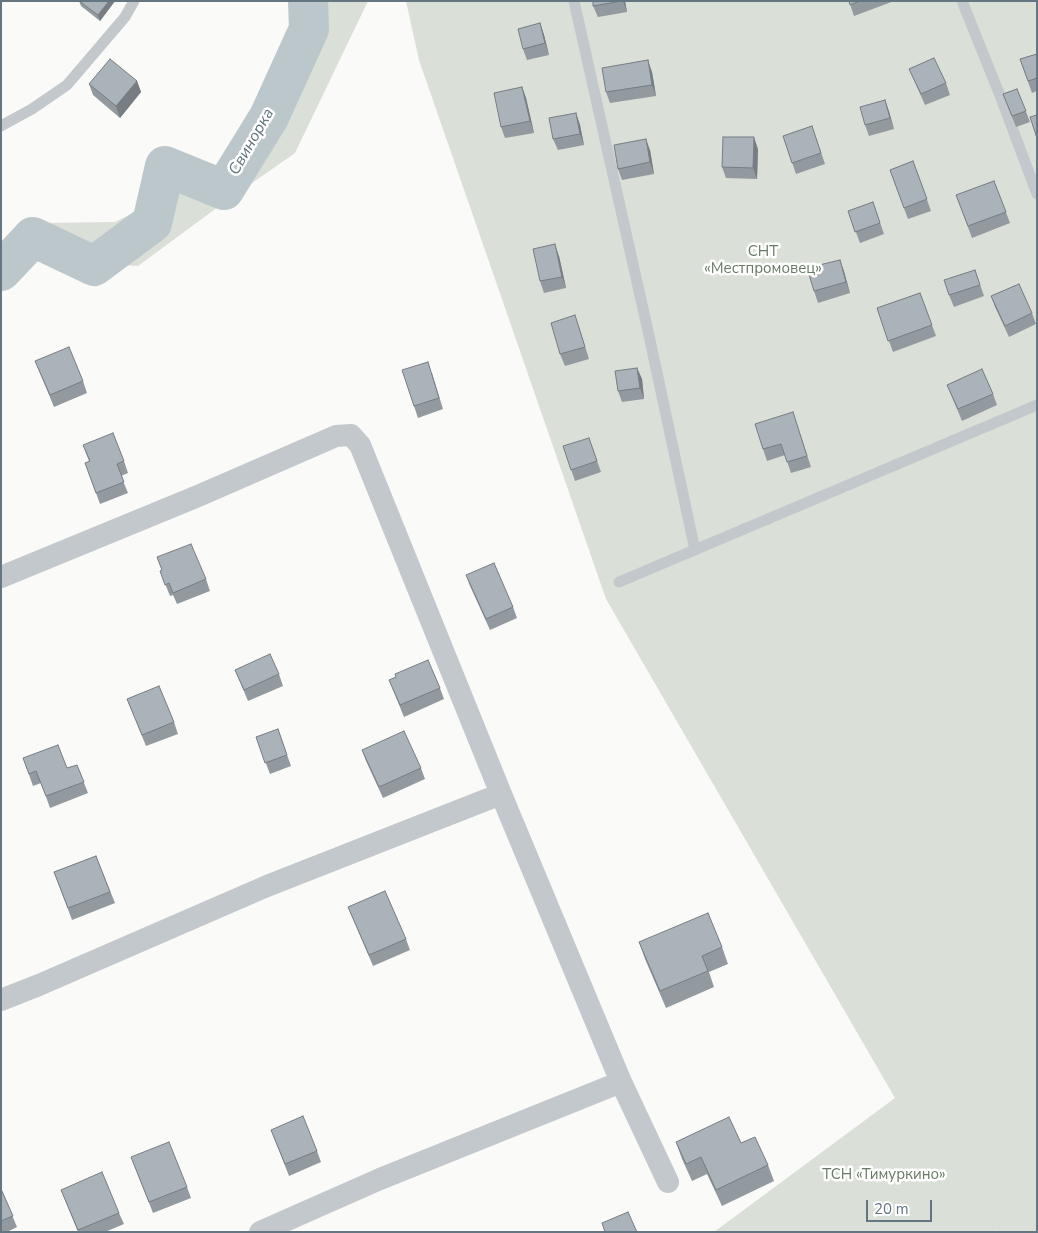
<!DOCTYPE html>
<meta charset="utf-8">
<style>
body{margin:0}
#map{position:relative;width:1038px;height:1233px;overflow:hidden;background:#fafaf8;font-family:"Nunito Sans",sans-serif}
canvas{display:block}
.frame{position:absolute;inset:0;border:2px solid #657683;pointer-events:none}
.scale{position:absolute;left:866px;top:1200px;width:66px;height:22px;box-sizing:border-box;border:2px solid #657683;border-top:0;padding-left:6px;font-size:15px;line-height:18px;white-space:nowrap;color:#657683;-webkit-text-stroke:4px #fff;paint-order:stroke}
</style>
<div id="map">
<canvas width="1038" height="1233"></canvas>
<div class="frame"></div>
<div class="scale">20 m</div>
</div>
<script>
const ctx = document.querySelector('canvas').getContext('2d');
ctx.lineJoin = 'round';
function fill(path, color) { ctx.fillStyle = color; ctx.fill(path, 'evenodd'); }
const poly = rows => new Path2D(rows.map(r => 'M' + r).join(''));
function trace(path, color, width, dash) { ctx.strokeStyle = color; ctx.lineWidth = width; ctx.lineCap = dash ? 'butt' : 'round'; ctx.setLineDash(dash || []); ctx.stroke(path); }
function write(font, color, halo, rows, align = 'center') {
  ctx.font = font + ' "Nunito Sans",sans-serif'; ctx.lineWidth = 5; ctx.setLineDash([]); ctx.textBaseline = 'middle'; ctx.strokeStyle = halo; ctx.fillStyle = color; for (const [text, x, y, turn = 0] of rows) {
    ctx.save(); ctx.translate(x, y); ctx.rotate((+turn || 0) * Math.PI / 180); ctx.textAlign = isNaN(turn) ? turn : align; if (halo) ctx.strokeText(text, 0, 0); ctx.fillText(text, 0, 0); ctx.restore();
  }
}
fill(poly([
 [310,1,368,1,295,153,222,204,138,266,35,260,40,223,115,222,213,173,253,114],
 [406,1,1037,1,1037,1232,996,1232,995,1229,995,1232,714,1232,895,1098,606,599,419,60]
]), '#dadfd7');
trace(poly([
 [1,271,33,237,94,266,152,223,165,166,224,190,269,117,309,29,308,1]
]), '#bbc7cb', 40);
trace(poly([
 [574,1,648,331,695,550],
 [962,1,1001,98,1037,194],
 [1,126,32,109,67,85,125,17,134,1],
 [619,582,1037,405]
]), '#c3c8cc', 11);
trace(poly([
 [1,577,198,496,336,436,351,435,360,445,501,794,621,1082,668,1182],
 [1,1000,39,985,267,886,501,794],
 [260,1232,380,1179,621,1082]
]), '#c3c8cc', 22);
fill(poly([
 [79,1,115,1,100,21,81,6],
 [593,1,625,1,627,12,598,17,593,6],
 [849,1,894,1,854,16],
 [540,23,544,35,549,55,527,60,523,49],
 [1037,54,1037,91,1032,93,1020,59],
 [909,69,946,83,950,95,925,105],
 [652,72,656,96,610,103,606,92],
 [137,81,141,92,120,118,93,95,89,84],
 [522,87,526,98,534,133,505,138,501,127],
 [1017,89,1030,122,1016,127,1003,94],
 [885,100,894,129,869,136,865,125],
 [576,113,580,125,584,145,558,150,553,139],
 [812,126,825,164,796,174,783,136],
 [758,149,757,179,726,178,722,167],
 [650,150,654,174,622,180,618,169],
 [913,161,931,211,908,219,890,170],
 [994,181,1010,223,972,238,956,195],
 [873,202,884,234,860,243,848,211],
 [559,256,566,288,544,293,540,281],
 [840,260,850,293,818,303,814,291],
 [975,270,984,296,954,307,949,295],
 [920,293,936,336,893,352,877,308],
 [991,296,1032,313,1036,324,1009,337,995,307],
 [579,327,589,359,565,366,560,354],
 [35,361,83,381,87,393,54,407],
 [637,368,642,379,644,399,622,402,618,391],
 [432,373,443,409,418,418,414,406],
 [947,385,993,394,997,405,962,421],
 [793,412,811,467,791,473,785,455,767,461,763,449],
 [83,445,124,461,128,473,121,476,128,493,100,504,89,474,89,461],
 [563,446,593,449,601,472,575,481],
 [157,557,206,579,210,591,177,604,173,595,170,596,160,571,162,570],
 [466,575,513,607,517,618,490,630,470,586],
 [235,670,279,674,283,686,248,701],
 [389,680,440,688,444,699,404,717],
 [127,699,174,722,178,734,146,746],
 [278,729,291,766,270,774,256,737],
 [362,750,421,768,425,779,383,798,366,761],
 [23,758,67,768,77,765,88,793,50,808,41,783,33,786],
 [96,856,115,903,72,920,54,872],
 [348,907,406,939,410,950,373,966],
 [639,942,722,947,728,964,709,972,714,987,666,1008,645,959],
 [271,1130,317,1151,321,1162,289,1176],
 [676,1142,741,1143,768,1165,774,1181,722,1206,707,1174,692,1181,682,1159],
 [131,1157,187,1187,191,1198,153,1213],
 [1,1189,17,1227,7,1232,1,1232],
 [61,1190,119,1213,124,1224,105,1232,78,1232]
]), '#929a9f');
fill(poly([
 [109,1,115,1,100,21,98,15],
 [623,1,625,1,627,12],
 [540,23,544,35,549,55,545,43],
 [648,60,652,72,656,96,652,85],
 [137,81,141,92,120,118,116,106],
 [522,87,526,98,534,133,530,121],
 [885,100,889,111,894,129,890,118],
 [576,113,580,125,584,145,580,134],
 [754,137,758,149,757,179,753,168],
 [646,139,650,150,654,174,650,162],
 [555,244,559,256,566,288,562,277],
 [840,260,844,271,850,293,846,282],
 [637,368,642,379,644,399,640,388]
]), '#777d82');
const building = poly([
 [79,1,109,1,98,15,79,1],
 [593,1,622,1,593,6,593,1],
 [849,1,860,1,850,5,849,1],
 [540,23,545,43,523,49,518,29,540,23],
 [1037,54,1037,78,1028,81,1020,59,1037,54],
 [934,58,946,83,921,94,909,69,934,58],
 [110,59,137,81,116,106,89,84,110,59],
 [648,60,652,85,606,92,602,68,648,60],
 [522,87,530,121,501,127,494,93,522,87],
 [1017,89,1026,111,1012,116,1003,94,1017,89],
 [885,100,890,118,865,125,860,107,885,100],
 [576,113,580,134,553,139,549,118,576,113],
 [1037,115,1037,138,1030,117,1037,115],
 [812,126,821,153,792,163,783,136,812,126],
 [723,137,754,137,753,168,722,167,723,137],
 [646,139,650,162,618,169,614,145,646,139],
 [913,161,927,199,904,208,890,170,913,161],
 [994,181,1006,212,968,226,956,195,994,181],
 [873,202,880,223,855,232,848,211,873,202],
 [555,244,562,277,540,281,533,249,555,244],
 [840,260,846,282,814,291,807,268,840,260],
 [975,270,980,285,949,295,944,280,975,270],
 [1019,284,1032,313,1005,326,991,296,1019,284],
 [920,293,932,325,888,341,877,308,920,293],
 [575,315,585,347,560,354,551,323,575,315],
 [69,347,83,381,50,395,35,361,69,347],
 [428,362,439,398,414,406,402,370,428,362],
 [637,368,640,388,618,391,615,371,637,368],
 [982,369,993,394,958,409,947,385,982,369],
 [793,412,807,456,787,462,781,444,763,449,755,424,793,412],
 [113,433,124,461,117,464,124,482,96,493,85,463,90,461,83,445,113,433],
 [589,438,597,461,571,470,563,446,589,438],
 [191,544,206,579,173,593,169,583,165,585,160,571,162,570,157,557,191,544],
 [494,563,513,607,486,619,466,575,494,563],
 [270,654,279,674,244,690,235,670,270,654],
 [428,660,440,688,400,705,389,680,396,677,395,674,428,660],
 [159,686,174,722,142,735,127,699,159,686],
 [278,729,287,755,265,763,256,737,278,729],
 [404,731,421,768,379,787,362,750,404,731],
 [58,745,67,768,77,765,84,782,46,796,36,771,29,774,23,758,58,745],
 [96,856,110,892,68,908,54,872,96,856],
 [385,891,406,939,369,955,348,907,385,891],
 [708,913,722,947,702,956,708,971,660,991,639,942,708,913],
 [303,1116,317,1151,285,1164,271,1130,303,1116],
 [729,1117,741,1143,755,1137,768,1165,716,1190,701,1157,686,1164,676,1142,729,1117],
 [169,1142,187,1187,149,1202,131,1157,169,1142],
 [102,1172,119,1213,78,1230,61,1190,102,1172],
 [1,1189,13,1216,1,1221,1,1189],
 [628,1212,637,1232,605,1232,602,1223,628,1212]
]);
fill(building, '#aab3b9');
trace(building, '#777d82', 1);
write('15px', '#687a64', '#fff', [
 ["СНТ",763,252],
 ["«Местпромовец»",763,269],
 ["ТСН «Тимуркино»",884,1175]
]);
write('italic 16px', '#60757c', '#fff', [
 ["Свинорка",252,142,-60]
]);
</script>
